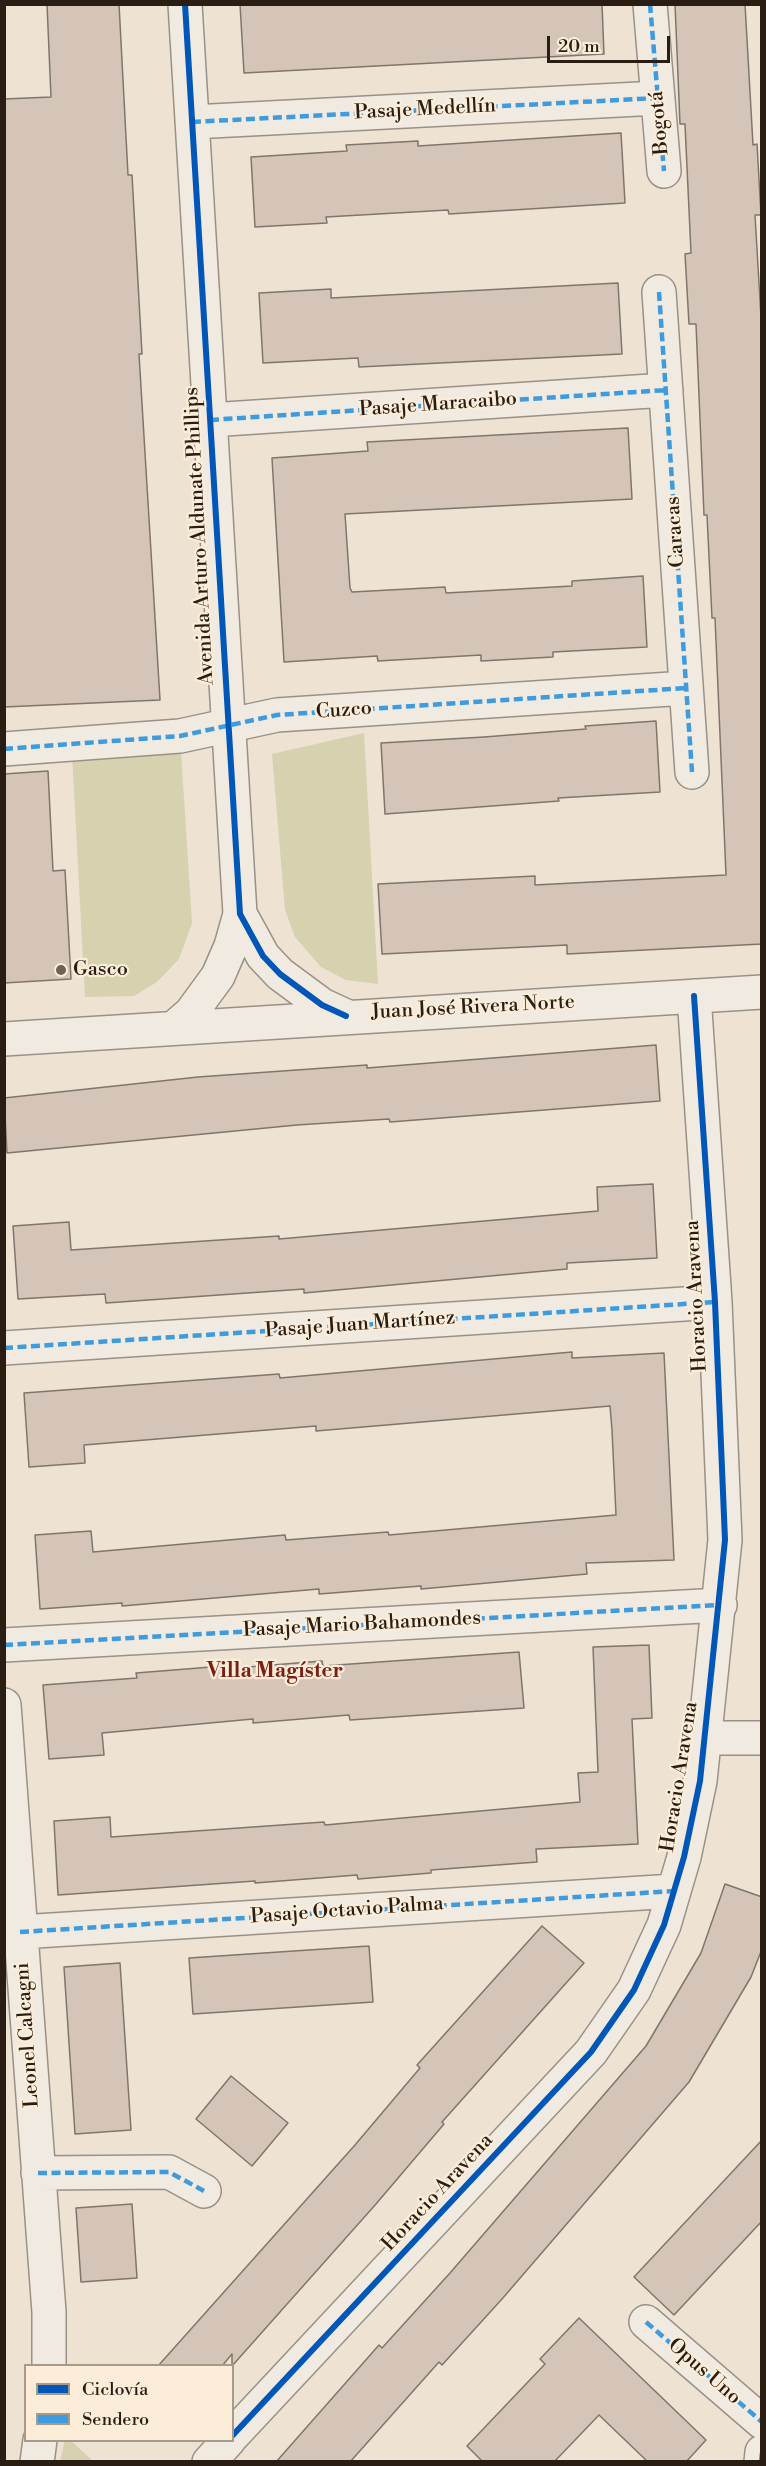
<!DOCTYPE html>
<meta charset="utf-8">
<style>
body{margin:0}
#map{position:relative;width:766px;height:2466px;overflow:hidden;background:#eee2d2;font-family:"Libre Bodoni",serif}
canvas{display:block}
.frame{position:absolute;inset:0;border:6px solid #291d14;pointer-events:none}
.legend{position:absolute;left:24px;top:2364px;width:210px;height:78px;box-sizing:border-box;background:#fcedd9;border:2px solid #a89a8a;margin:0;padding:8px 10px;list-style:none;font-size:18px;color:#291d14}
.legend li{display:flex;align-items:center;gap:12px;height:30px}
.legend b{width:30px;border:2px solid #a89a8a}
.scale{position:absolute;left:547px;top:36px;width:123px;height:27px;box-sizing:border-box;border:3px solid #291d14;border-top:0;padding-left:8px;font-size:18px;line-height:21px;white-space:nowrap;color:#291d14;-webkit-text-stroke:4px #fcedd9;paint-order:stroke}
</style>
<div id="map">
<canvas width="766" height="2466"></canvas>
<div class="frame"></div>
<ul class="legend">
<li><b style="height:8px;background:#0057b8"></b>Ciclovía</li>
<li><b style="height:8px;background:#3d9bde"></b>Sendero</li>
</ul>
<div class="scale">20 m</div>
</div>
<script>
const ctx = document.querySelector('canvas').getContext('2d');
ctx.lineJoin = 'round';
function fill(path, color) { ctx.fillStyle = color; ctx.fill(path, 'evenodd'); }
const poly = rows => new Path2D(rows.map(r => 'M' + r).join(''));
function trace(path, color, width, dash) { ctx.strokeStyle = color; ctx.lineWidth = width; ctx.lineCap = dash ? 'butt' : 'round'; ctx.setLineDash(dash || []); ctx.stroke(path); }
function write(font, color, halo, rows, align = 'center') {
  ctx.font = font + ' "Libre Bodoni",serif'; ctx.lineWidth = 4.5; ctx.setLineDash([]); ctx.textBaseline = 'middle'; ctx.strokeStyle = halo; ctx.fillStyle = color; for (const [text, x, y, turn = 0] of rows) {
    ctx.save(); ctx.translate(x, y); ctx.rotate((+turn || 0) * Math.PI / 180); ctx.textAlign = isNaN(turn) ? turn : align; if (halo) ctx.strokeText(text, 0, 0); ctx.fillText(text, 0, 0); ctx.restore();
  }
}
fill(poly([
 [364,733,378,984,346,980,321,967,295,937,285,910,272,754],
 [181,751,192,923,179,959,157,982,134,996,85,997,72,754],
 [65,2440,71,2441,93,2461,60,2461]
]), '#d6d1af');
const building = poly([
 [47,4,119,4,128,175,132,175,142,354,139,354,160,700,4,707,4,99,51,97,47,4],
 [240,4,602,4,604,54,244,73,240,4],
 [675,4,745,4,753,145,757,144,761,215,755,215,762,334,762,944,567,954,567,945,382,954,378,884,535,876,535,885,726,875,715,618,712,618,707,515,704,515,696,324,689,324,685,254,691,253,685,124,680,124,675,4],
 [621,133,625,203,449,214,448,210,326,217,327,223,255,227,251,157,347,151,346,145,418,141,418,146,621,133],
 [618,283,622,354,359,367,358,358,263,363,259,293,331,289,331,298,618,283],
 [628,428,632,499,345,514,350,588,352,592,445,587,446,593,572,586,572,581,643,576,647,647,553,652,553,657,481,661,481,655,378,661,377,656,284,662,272,458,368,451,367,442,628,428],
 [656,721,660,792,558,798,559,801,385,814,381,743,484,737,586,729,585,726,656,721],
 [48,771,53,871,65,870,71,979,4,983,4,774,48,771],
 [656,1045,660,1101,390,1122,389,1119,297,1125,7,1153,4,1098,198,1077,367,1065,367,1068,656,1045],
 [653,1184,657,1258,567,1263,567,1269,304,1293,304,1289,106,1303,105,1294,18,1299,13,1226,69,1222,71,1250,279,1236,279,1239,598,1211,597,1187,653,1184],
 [572,1352,572,1358,664,1353,674,1560,586,1563,587,1574,421,1589,421,1586,319,1594,319,1589,122,1606,122,1603,40,1609,35,1535,91,1531,93,1552,285,1535,286,1540,388,1532,389,1535,616,1515,612,1430,610,1406,316,1431,316,1426,84,1445,85,1463,29,1467,24,1393,279,1374,280,1378,572,1352],
 [649,1645,652,1718,632,1719,638,1844,536,1849,537,1862,431,1870,431,1873,358,1879,357,1875,255,1883,255,1881,58,1895,54,1821,110,1817,111,1837,324,1822,325,1825,580,1802,578,1773,598,1772,593,1647,649,1645],
 [519,1652,524,1708,350,1720,349,1715,253,1723,253,1719,102,1733,104,1755,49,1759,43,1685,137,1678,136,1673,211,1667,211,1670,322,1661,323,1666,519,1652],
 [725,1884,762,1897,762,1949,751,1977,689,2082,502,2299,442,2365,439,2362,350,2462,276,2462,379,2345,382,2348,450,2273,646,2046,701,1953,725,1884],
 [542,1926,584,1963,442,2122,444,2124,376,2204,232,2366,232,2354,222,2366,158,2366,355,2145,420,2068,417,2065,542,1926],
 [369,1946,373,2002,193,2014,189,1958,369,1946],
 [120,1963,131,2130,75,2134,64,1967,120,1963],
 [231,2076,288,2123,252,2166,196,2119,231,2076],
 [762,2140,762,2221,674,2315,634,2277,762,2140],
 [132,2204,137,2278,81,2282,76,2208,132,2204],
 [579,2318,706,2440,686,2462,648,2462,599,2415,554,2462,483,2462,467,2446,545,2364,540,2359,579,2318]
]);
fill(building, '#d5c5b8');
trace(building, '#7e766d', 1.5);
const minor = poly([
 [185,4,240,914,263,956,280,974,322,1005,346,1016],
 [650,4,664,171],
 [192,122,658,98],
 [659,292,692,772],
 [210,420,666,390],
 [4,749,180,736,277,715,686,688],
 [175,1027,191,1013,218,976,231,946,240,914],
 [4,1039,762,992],
 [4,1348,715,1302],
 [4,1645,720,1605],
 [4,1705,49,2312,49,2366],
 [705,1738,762,1738],
 [20,1932,674,1891],
 [38,2173,169,2172,204,2191],
 [646,2322,762,2422],
 [232,2436,591,2052,634,1990,664,1925,684,1857,700,1781,725,1540,715,1302,694,996],
 [37,2462,40,2440],
 [209,2462,229,2440],
 [761,2462,762,2452]
]);
trace(minor, '#999187', 36);
trace(minor, '#f1eae1', 33);
trace(poly([
 [650,4,664,171],
 [192,122,658,98],
 [659,292,692,772],
 [210,420,666,390],
 [4,749,180,736,277,715,686,688],
 [4,1348,715,1302],
 [4,1645,720,1605],
 [20,1932,674,1891],
 [38,2173,169,2172,204,2191],
 [646,2322,762,2422],
 [761,2462,762,2452]
]), '#3d9bde', 4.5, [9, 4.5]);
trace(poly([
 [185,4,240,914,263,956,280,974,322,1005,346,1016],
 [232,2436,591,2052,634,1990,664,1925,684,1857,700,1781,725,1540,715,1302,694,996]
]), '#0057b8', 6);
for (const [x, y, r, color] of [
 [61,970,6,"#6e6256"]
]) { const dot = new Path2D(); dot.arc(x, y, r, 0, 2 * Math.PI); ctx.fillStyle = color; ctx.fill(dot); trace(dot, '#fcedd9', 2); }
write('20px', '#291d14', '#fcedd9', [
 ["Pasaje Medellín",425,110,-3],
 ["Bogotá",660,123,-95],
 ["Pasaje Maracaibo",438,405,-4],
 ["Caracas",676,532,-94],
 ["Avenida Arturo Aldunate Phillips",200,536,-93],
 ["Cuzco",344,711,-4],
 ["Juan José Rivera Norte",473,1008,-3],
 ["Horacio Aravena",697,1296,-93],
 ["Pasaje Juan Martínez",360,1325,-4],
 ["Pasaje Mario Bahamondes",362,1625,-3],
 ["Horacio Aravena",680,1777,-81],
 ["Pasaje Octavio Palma",347,1911,-4],
 ["Leonel Calcagni",28,2035,-94],
 ["Horacio Aravena",438,2193,-47],
 ["Opus Uno",704,2372,41]
]);
write('20px', '#291d14', '#fcedd9', [
 ["Gasco",73,970]
], 'left');
write('bold 21px', '#7a1f14', '#fcedd9', [
 ["Villa Magíster",275,1672]
]);
</script>
